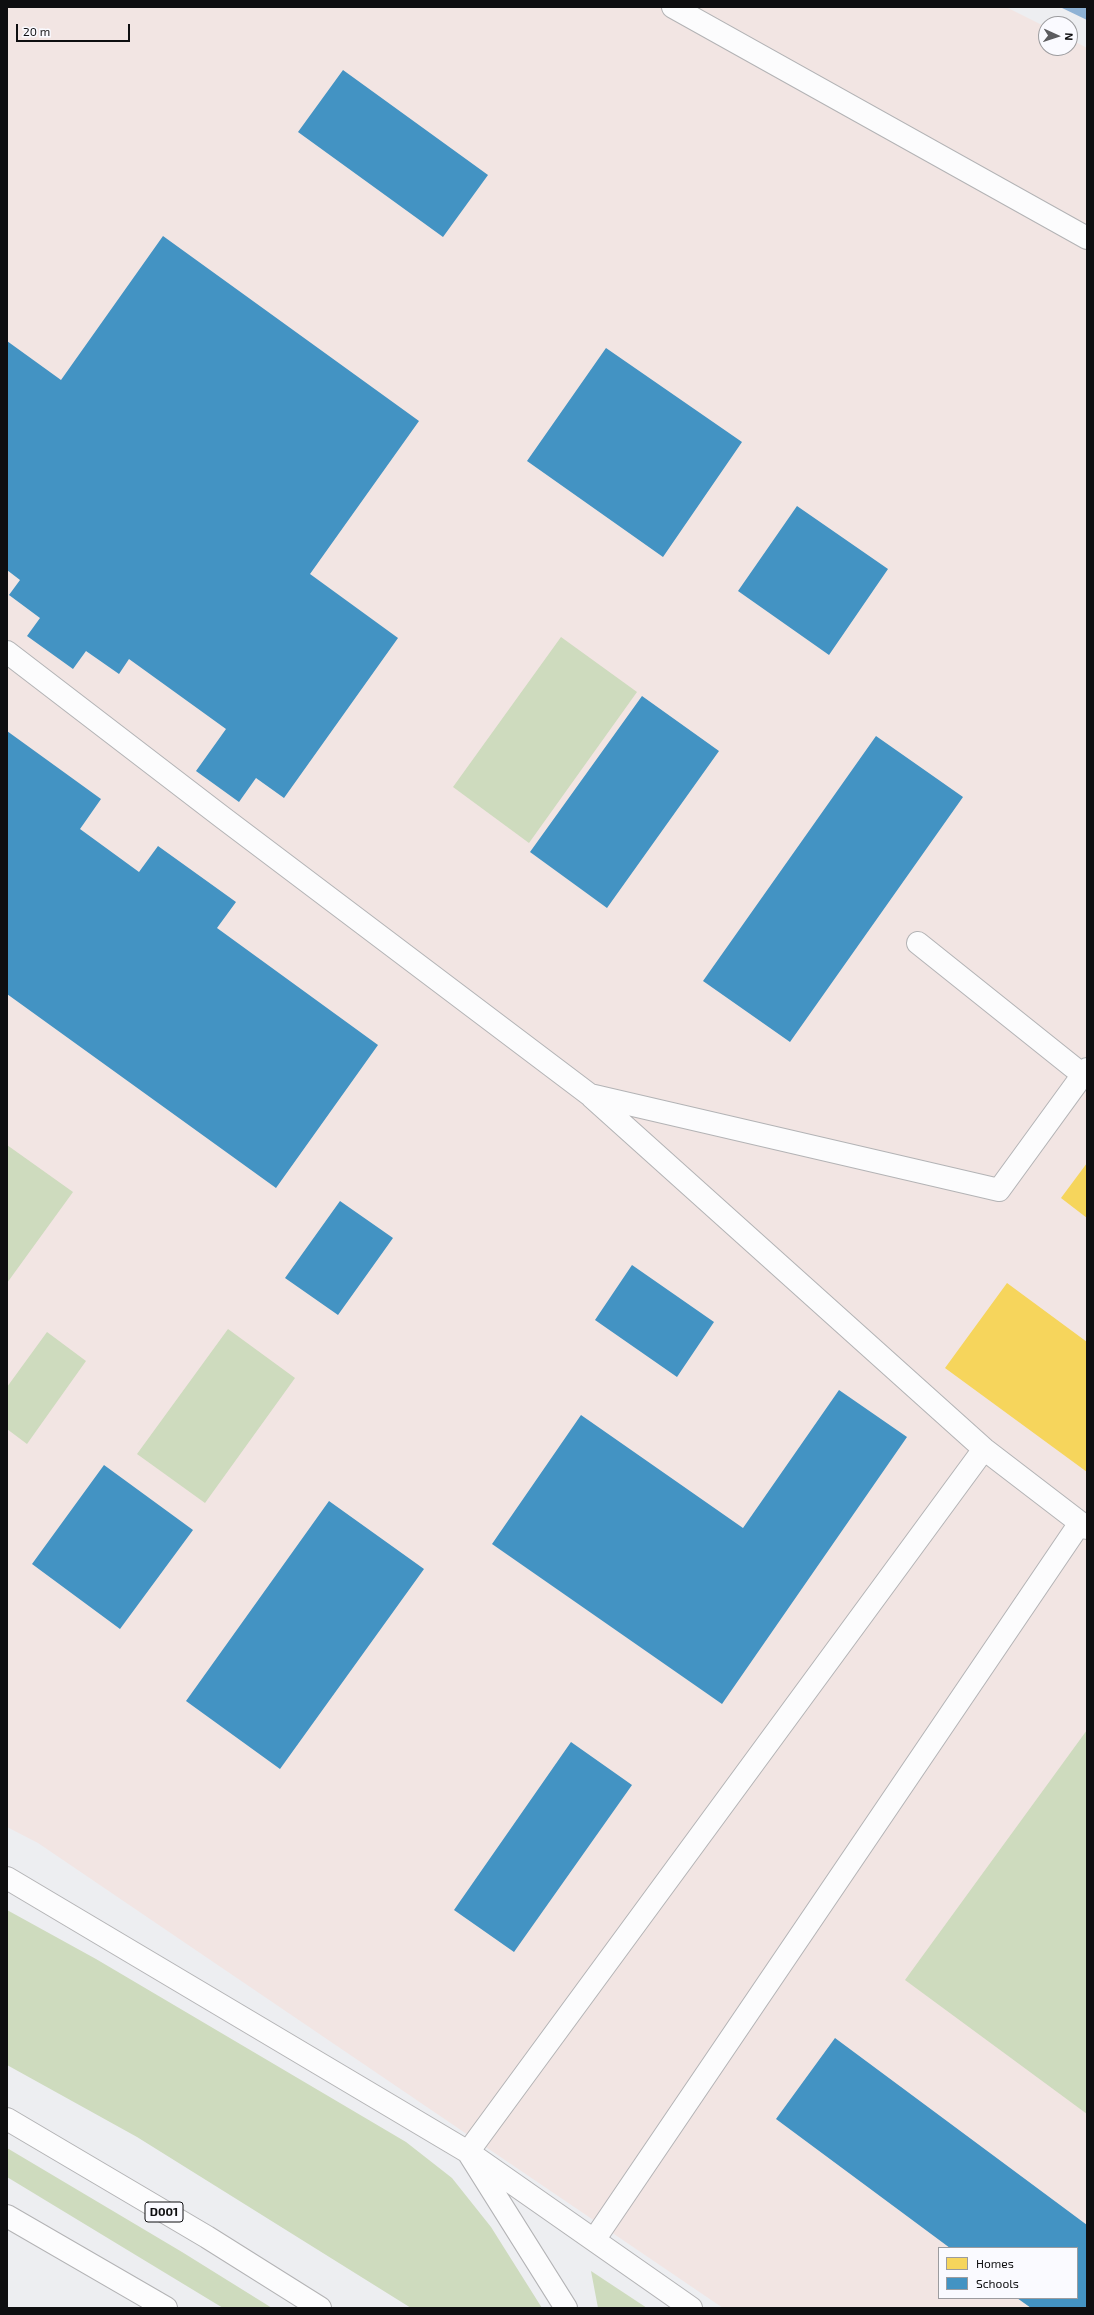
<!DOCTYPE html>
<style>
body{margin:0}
#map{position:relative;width:1094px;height:2315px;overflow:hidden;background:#edeef1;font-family:"Exo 2",sans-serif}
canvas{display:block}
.frame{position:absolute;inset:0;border:8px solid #0e0e10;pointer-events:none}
.legend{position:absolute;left:938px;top:2247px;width:140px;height:52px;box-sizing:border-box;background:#fafaff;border:1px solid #9c9c9f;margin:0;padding:5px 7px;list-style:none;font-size:12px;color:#0e0e10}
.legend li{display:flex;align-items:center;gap:8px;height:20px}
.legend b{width:20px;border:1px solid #9c9c9f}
.north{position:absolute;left:1038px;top:16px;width:40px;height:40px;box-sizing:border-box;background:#fafaff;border:1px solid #9c9c9f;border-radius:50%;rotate:93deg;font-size:11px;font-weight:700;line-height:16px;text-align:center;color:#0e0e10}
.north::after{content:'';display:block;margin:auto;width:14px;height:18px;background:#5c5c5f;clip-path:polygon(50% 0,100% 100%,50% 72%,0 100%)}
.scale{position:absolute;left:16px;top:24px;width:114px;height:18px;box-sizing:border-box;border:2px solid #0e0e10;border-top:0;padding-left:5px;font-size:12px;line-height:14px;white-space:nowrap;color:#0e0e10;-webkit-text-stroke:3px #fafaff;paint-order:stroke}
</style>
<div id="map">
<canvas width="1094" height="2315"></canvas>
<div class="frame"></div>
<ul class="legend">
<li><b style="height:11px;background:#f6d55c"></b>Homes</li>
<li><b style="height:11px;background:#4393c3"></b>Schools</li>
</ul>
<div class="north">N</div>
<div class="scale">20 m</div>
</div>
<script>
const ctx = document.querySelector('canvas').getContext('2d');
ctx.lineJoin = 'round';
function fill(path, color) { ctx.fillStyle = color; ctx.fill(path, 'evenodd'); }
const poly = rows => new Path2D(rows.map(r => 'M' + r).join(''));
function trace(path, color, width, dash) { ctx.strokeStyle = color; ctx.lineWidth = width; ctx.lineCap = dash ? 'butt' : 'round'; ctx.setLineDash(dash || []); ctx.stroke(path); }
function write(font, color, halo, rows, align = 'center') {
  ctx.font = font + ' "Exo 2",sans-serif'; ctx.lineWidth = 4; ctx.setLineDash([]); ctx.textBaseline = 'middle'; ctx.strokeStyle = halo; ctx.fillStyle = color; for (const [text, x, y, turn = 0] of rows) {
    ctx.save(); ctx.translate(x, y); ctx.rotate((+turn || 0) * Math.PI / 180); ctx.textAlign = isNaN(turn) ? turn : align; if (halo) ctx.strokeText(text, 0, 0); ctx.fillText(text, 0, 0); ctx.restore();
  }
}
fill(poly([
 [7,7,1006,7,1046,27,1046,48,1070,48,1070,39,1087,48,1087,2308,723,2308,38,1843,7,1827],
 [939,2248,1077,2248,1077,2298,939,2298]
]), '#f2e5e3');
fill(poly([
 [561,637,637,692,529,843,453,787],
 [7,1145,73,1192,7,1283],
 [228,1329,295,1378,205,1503,137,1454],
 [47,1332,86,1361,27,1444,7,1429,7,1387],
 [1087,1730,1087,2114,905,1980],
 [7,1910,96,1959,406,2142,452,2178,491,2227,542,2308,411,2308,137,2137,7,2065],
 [7,2148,182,2252,272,2308,223,2308,7,2177],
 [591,2271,647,2308,598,2308]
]), '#cedbbe');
fill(poly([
 [1060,7,1087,7,1087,20]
]), '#8eb2d5');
fill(poly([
 [1087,1163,1087,1218,1061,1198],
 [1007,1283,1087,1342,1087,1472,945,1368]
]), '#f6d55c');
fill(poly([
 [343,70,488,175,443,237,298,132],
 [163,236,419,421,310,574,398,638,284,798,256,778,239,802,196,771,226,729,129,659,119,674,86,651,73,669,27,636,40,618,9,595,20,580,7,570,7,341,61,380],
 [606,348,742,442,663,557,527,461],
 [797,506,888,569,829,655,738,591],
 [642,696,719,751,607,908,530,852],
 [7,731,101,799,80,829,139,872,158,846,236,902,217,928,378,1045,276,1188,7,994],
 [876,736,963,797,790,1042,703,981],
 [340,1201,393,1238,338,1315,285,1278],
 [632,1265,714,1322,677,1377,595,1320],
 [839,1390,907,1437,722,1704,492,1544,581,1415,743,1528],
 [104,1465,193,1530,120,1629,32,1564],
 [329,1501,424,1569,280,1769,186,1701],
 [571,1742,632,1785,514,1952,454,1910],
 [835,2038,1087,2225,1087,2308,1031,2308,1017,2298,1077,2298,1077,2248,950,2248,776,2119]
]), '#4393c3');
const minor = poly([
 [673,7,1087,238],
 [7,652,222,817,590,1095,999,1190,1087,1069],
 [918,943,1083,1075],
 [592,1097,984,1449,1087,1528],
 [7,1878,468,2152,566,2308],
 [594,2240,1080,1523],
 [691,2308,468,2152,984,1449]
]);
const highway = poly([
 [7,2119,207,2237,320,2308],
 [7,2216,166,2308]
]);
trace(minor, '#b3b3b5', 24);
trace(highway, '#b3b3b5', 24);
trace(minor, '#fcfcfd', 22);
trace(highway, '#fcfcfd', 22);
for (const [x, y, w] of [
 [164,2212,38]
]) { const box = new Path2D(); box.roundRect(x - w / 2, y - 10, w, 20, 3); ctx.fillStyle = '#fafaff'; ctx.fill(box); trace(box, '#0e0e10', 1); }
write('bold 12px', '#0e0e10', null, [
 ["D001",164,2212]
]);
</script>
